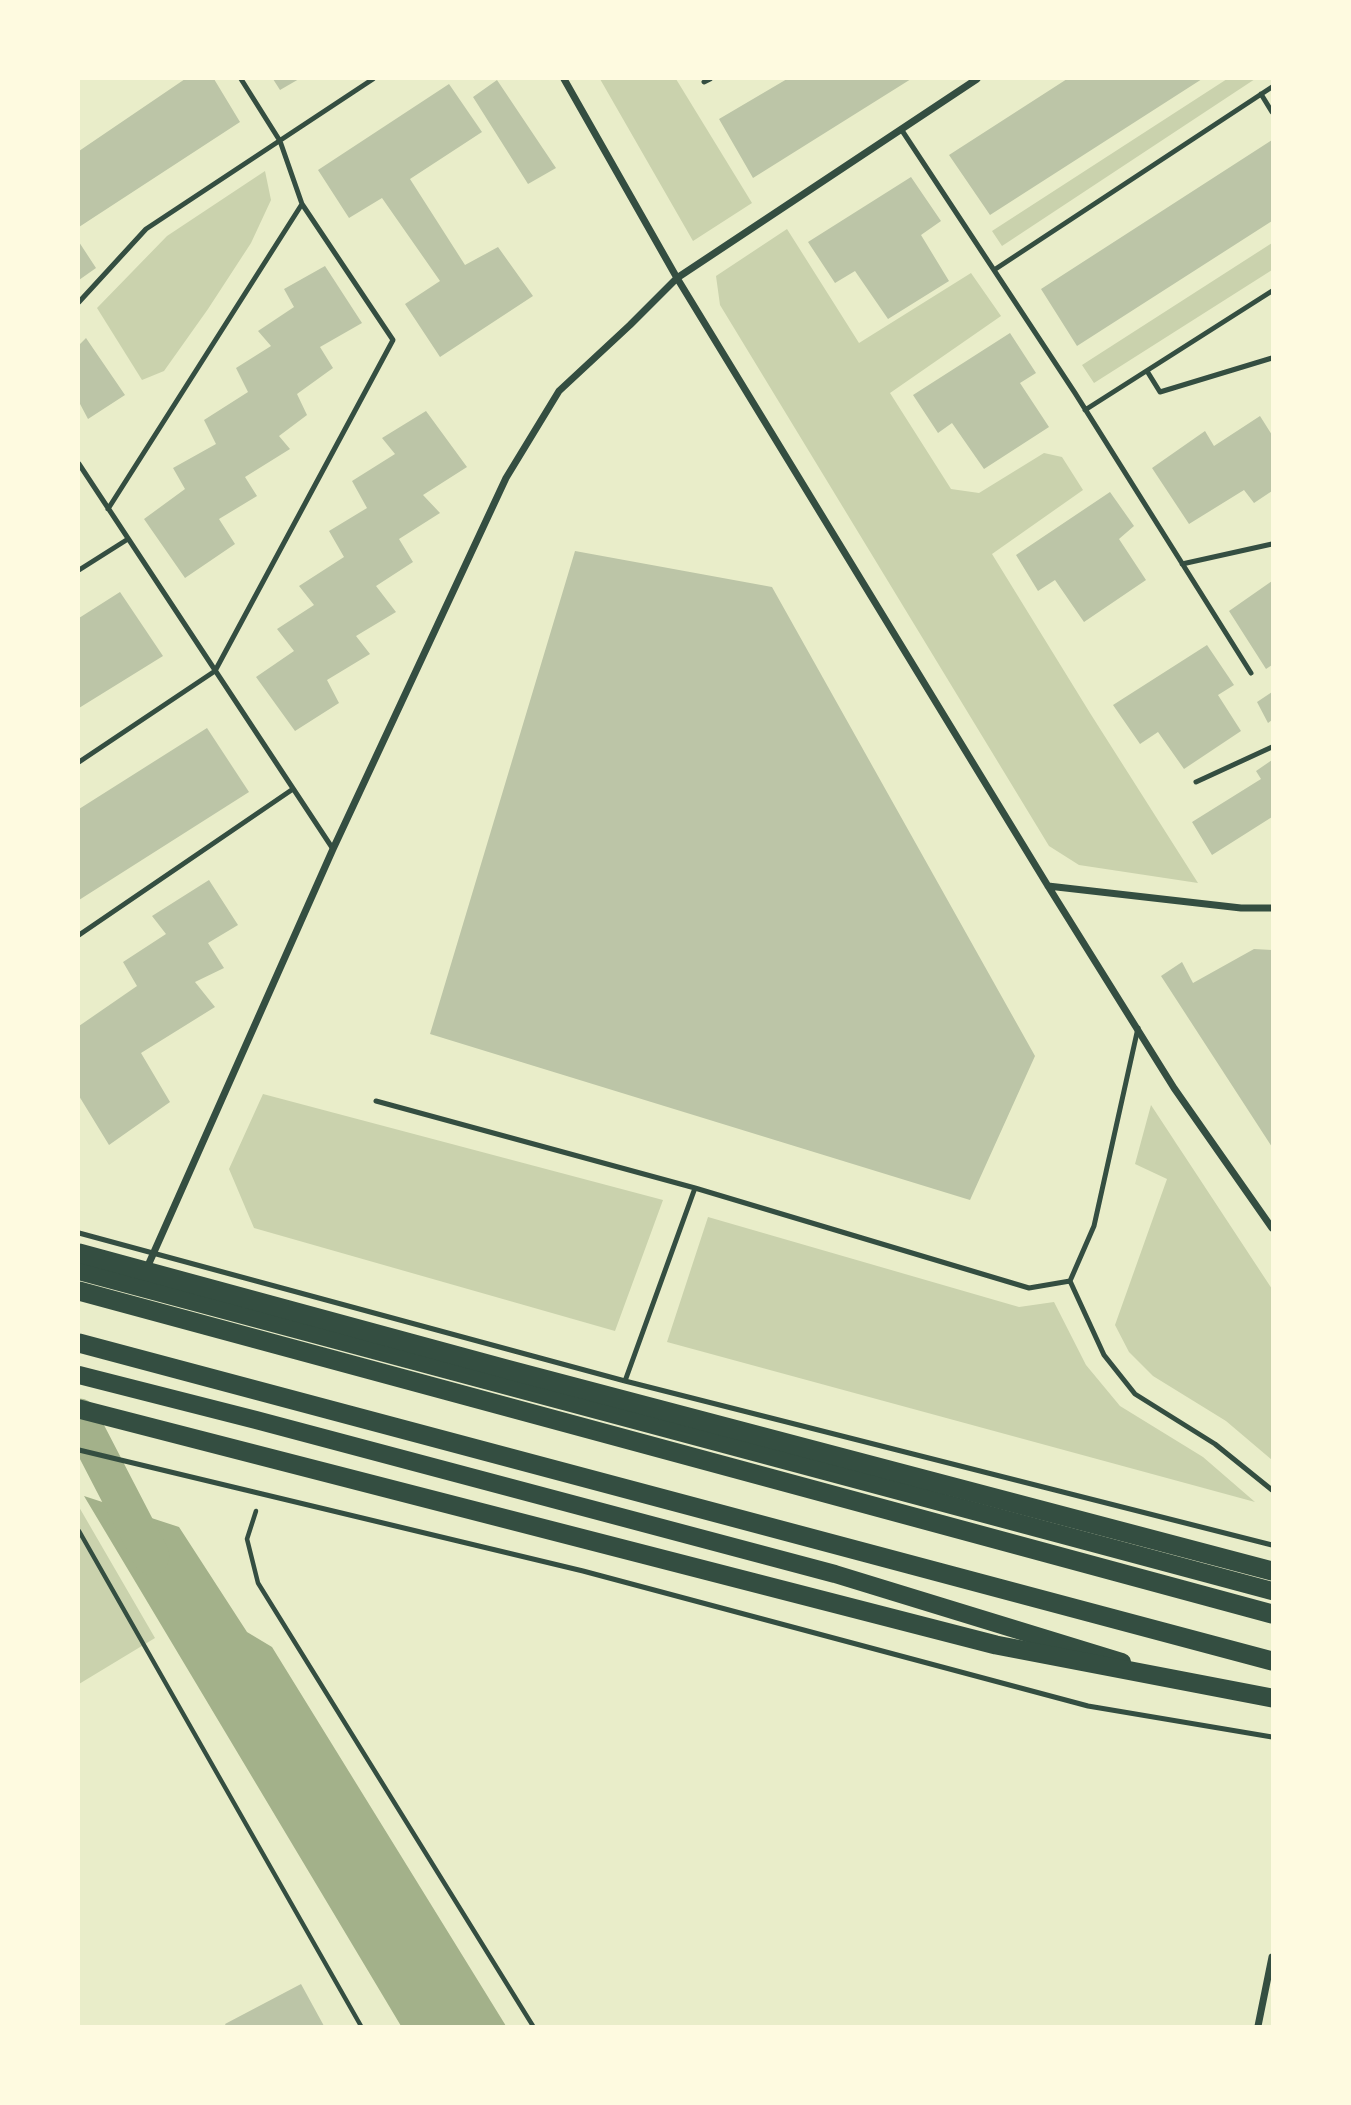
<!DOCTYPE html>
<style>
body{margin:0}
#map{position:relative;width:1351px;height:2105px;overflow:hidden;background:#e9edc9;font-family:"Alegreya Sans",sans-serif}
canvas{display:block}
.frame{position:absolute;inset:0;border:80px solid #fefae0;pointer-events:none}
</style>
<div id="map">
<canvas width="1351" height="2105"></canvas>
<div class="frame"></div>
</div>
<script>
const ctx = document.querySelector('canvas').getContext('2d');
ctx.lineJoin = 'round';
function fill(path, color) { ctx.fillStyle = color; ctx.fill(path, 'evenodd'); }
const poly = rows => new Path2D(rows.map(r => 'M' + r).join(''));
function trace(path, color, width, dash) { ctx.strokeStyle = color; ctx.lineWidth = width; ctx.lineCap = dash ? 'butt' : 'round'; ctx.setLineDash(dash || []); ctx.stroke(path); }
fill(poly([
 [600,79,676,79,752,203,693,241],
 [1227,79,1255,79,1002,246,992,231],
 [265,171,271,200,251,243,208,309,164,371,142,380,97,308,167,236],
 [787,229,859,343,971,273,1001,316,890,393,951,489,979,493,1044,453,1062,457,1083,490,992,554,1090,713,1198,883,1079,865,1049,846,720,305,716,276],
 [1272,243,1272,270,1094,383,1082,365],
 [263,1094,663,1200,615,1331,254,1228,229,1169],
 [1151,1105,1272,1289,1272,1460,1226,1421,1153,1376,1129,1352,1115,1325,1167,1179,1135,1164],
 [708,1217,1019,1307,1054,1302,1086,1365,1120,1406,1203,1457,1255,1502,667,1342],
 [79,1507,155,1638,79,1684]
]), '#cad2ad');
fill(poly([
 [84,1496,179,1527,247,1632,272,1647,506,2026,401,2026]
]), '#a3b18a');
trace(poly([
 [79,1417,151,1556]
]), '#a3b18a', 37);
fill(poly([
 [185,79,214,79,240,122,79,227,79,151],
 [273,79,299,79,280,90],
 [787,79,911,79,753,178,719,119],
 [1067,79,1202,79,990,215,949,155],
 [497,80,556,168,528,184,473,97],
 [449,84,482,132,410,179,465,265,498,247,533,296,440,357,405,304,440,281,382,198,349,218,318,170],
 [1272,140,1272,221,1077,346,1041,289],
 [911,177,941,221,921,235,949,281,888,319,855,271,835,283,808,242],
 [79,242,96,268,79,280],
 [325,266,362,323,320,347,333,368,297,394,307,415,279,436,290,449,245,477,257,496,219,519,235,544,185,578,144,519,185,489,173,468,216,444,204,420,248,392,236,368,271,346,258,331,294,307,284,289],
 [1010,333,1036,373,1020,383,1049,427,984,469,952,423,938,433,913,395],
 [86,338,125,395,88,419,79,402,79,345],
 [426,411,467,467,423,495,440,513,399,539,413,562,376,586,396,612,356,636,370,654,327,680,339,703,295,731,256,677,294,651,277,629,314,605,299,586,344,557,329,531,367,508,352,481,395,454,382,438],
 [1260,416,1272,435,1272,491,1254,503,1244,490,1189,524,1152,468,1205,431,1214,446],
 [1110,492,1134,526,1119,539,1146,580,1084,622,1055,580,1038,591,1016,555],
 [575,551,772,587,1035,1056,970,1200,430,1034],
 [1272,581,1272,665,1266,669,1229,611],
 [120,592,163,656,79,708,79,618],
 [1207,645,1234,685,1218,695,1241,731,1184,769,1158,732,1140,744,1113,705],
 [1272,692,1272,720,1268,723,1257,702],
 [207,728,249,792,79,900,79,809],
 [1272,760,1272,817,1212,855,1192,822,1261,779,1256,771],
 [209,880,238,925,208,943,224,968,195,982,215,1007,141,1053,170,1102,109,1145,79,1096,79,1026,137,986,123,962,166,934,152,916],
 [1254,949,1272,950,1272,1147,1161,976,1182,962,1193,983],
 [301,1984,324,2026,226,2026,225,2024]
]), '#bcc5a7');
trace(poly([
 [256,1511,247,1539,258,1583,533,2026],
 [79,1531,361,2026]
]), '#344e41', 4.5);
trace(poly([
 [704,82,710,79],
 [1261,94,1272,112],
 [901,129,1075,393,1251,673],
 [994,270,1272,87],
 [79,302,146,229,373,79],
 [1147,371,1160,392,1272,358],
 [1085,410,1272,291],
 [79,464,333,849],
 [108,509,302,204],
 [1182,564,1272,544],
 [79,570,128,539],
 [79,762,215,671,393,340,302,204,280,141,241,79],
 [1196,782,1272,747],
 [79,935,293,789],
 [376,1101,695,1188,1029,1288,1070,1281,1094,1226,1138,1028],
 [79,1233,625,1381,1272,1545],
 [1070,1281,1104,1355,1135,1394,1215,1444,1272,1490],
 [625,1381,695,1188],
 [79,1450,583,1571,1088,1706,1272,1737]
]), '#344e41', 5);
trace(poly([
 [564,79,677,278,1048,886,1174,1088,1272,1228],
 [1048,886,1241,908,1272,908],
 [146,1270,333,849,506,478,559,391,630,325,677,278,977,79],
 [1258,2026,1272,1957]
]), '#344e41', 7);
trace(poly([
 [79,1271,1272,1591],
 [79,1375,256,1420,835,1574,1122,1662]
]), '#344e41', 18);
trace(poly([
 [79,1253,506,1369,1272,1571],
 [79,1291,1272,1614],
 [79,1343,1272,1661],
 [79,1409,996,1645,1272,1698]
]), '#344e41', 19);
</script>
